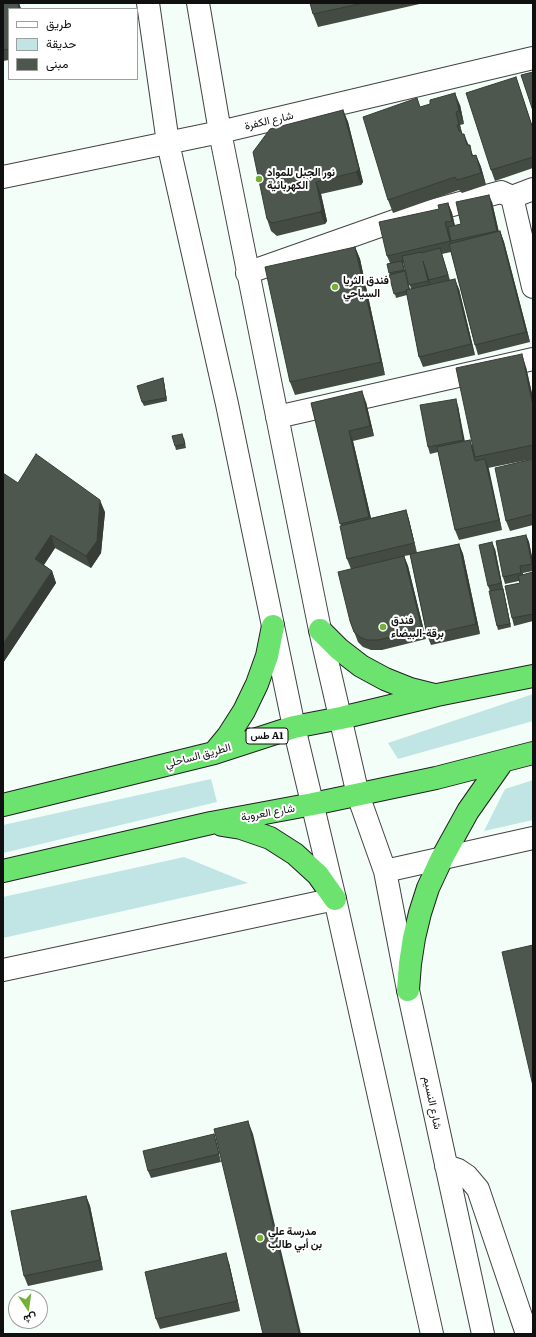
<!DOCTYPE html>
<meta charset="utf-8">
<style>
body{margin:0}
#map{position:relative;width:536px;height:1337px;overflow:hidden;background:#f4fef8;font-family:Literata,Vazirmatn,serif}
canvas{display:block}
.frame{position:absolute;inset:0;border:4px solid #101010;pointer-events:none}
.legend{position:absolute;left:8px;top:8px;width:130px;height:72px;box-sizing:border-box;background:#fff;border:1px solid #9f9f9f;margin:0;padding:5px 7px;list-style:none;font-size:12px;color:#101010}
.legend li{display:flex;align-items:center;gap:8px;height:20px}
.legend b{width:20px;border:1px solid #9f9f9f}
.north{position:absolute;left:8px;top:1289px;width:40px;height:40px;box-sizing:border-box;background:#fff;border:1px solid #9f9f9f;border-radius:50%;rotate:167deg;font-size:11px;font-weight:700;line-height:16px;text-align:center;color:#101010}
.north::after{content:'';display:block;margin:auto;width:14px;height:18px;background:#73b037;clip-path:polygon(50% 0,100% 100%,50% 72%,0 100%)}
</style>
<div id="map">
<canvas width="536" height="1337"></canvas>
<div class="frame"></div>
<ul class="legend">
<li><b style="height:5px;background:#fff"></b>طريق</li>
<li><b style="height:11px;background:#c1e4e5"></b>حديقة</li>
<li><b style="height:11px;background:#4e574d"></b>مبنى</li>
</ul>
<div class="north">ش</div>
</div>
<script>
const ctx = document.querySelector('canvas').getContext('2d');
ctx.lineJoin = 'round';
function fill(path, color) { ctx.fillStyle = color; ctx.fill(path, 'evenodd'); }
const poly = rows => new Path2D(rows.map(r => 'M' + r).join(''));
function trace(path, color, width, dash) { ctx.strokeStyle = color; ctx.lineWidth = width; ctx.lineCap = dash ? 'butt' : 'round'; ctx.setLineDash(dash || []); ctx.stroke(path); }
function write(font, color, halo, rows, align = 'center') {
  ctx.font = font + ' Literata,Vazirmatn,serif'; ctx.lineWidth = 4; ctx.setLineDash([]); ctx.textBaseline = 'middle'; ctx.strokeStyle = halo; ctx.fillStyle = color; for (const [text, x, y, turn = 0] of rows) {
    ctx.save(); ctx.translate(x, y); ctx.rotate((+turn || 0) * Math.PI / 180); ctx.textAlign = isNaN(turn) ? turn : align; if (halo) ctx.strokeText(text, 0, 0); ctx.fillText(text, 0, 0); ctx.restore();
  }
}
fill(poly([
 [533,694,533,721,398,759,388,743],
 [211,779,217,802,3,853,3,825],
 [533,780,533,820,484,831,505,789],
 [184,857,248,883,3,938,3,897]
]), '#c1e4e5');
const minor = poly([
 [148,3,168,143,227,404,294,727,335,899,432,1334],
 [198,3,220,132,320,630,358,795,385,871,408,990,483,1334],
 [3,177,220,132,533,58],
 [512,197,533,287],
 [247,273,397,220,501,192,512,197,533,189],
 [277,417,533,359],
 [385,871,533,838],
 [3,970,335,899],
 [446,1166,458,1170,467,1176,478,1189,527,1334]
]);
const highway = poly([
 [320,630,339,649,361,666,385,679,410,689,434,695],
 [214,753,228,736,244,711,257,684,267,656,273,626],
 [3,805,214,753,294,727,341,718,437,695,533,676],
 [222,825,241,828,270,838,295,854,318,875,335,899],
 [3,871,211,823,313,804,436,778,533,753],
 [408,990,410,964,414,938,420,913,428,888,442,858,468,811,503,761]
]);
trace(minor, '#434343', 24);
trace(highway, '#212121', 24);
trace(minor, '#fff', 22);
trace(highway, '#6ce36e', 22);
fill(poly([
 [3,3,19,3,21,9,9,9,9,60,3,61],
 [310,3,424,3,318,27,313,14],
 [516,77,533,128,533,168,495,181,491,170],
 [460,105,464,124,460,125,462,134,464,134,473,155,476,155,481,167,486,185,462,193,459,190,393,213,388,200,420,107],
 [343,110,348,122,363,182,361,185,321,194,327,221,325,224,277,236,271,231,267,219],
 [492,202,499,232,500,231,504,242,530,342,478,355,475,345,451,252,442,254,450,280,459,289,475,355,423,367,419,357,407,295,396,298,387,264,390,263,387,256,439,209,448,203,452,213,455,226,461,224],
 [403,263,404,263,411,289,410,289],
 [355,247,360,259,385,375,295,395,290,382],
 [526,367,533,398,533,459,488,468,502,530,459,540,455,530,438,452,430,454,428,447,458,406,464,441,470,440,472,446],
 [163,378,164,382,167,401,144,406,142,402],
 [366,402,374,436,353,441,371,518,406,510,409,520,417,553,459,544,463,554,480,634,431,645,427,635,410,555,404,556,408,566,426,639,382,650,371,650,363,647,358,642,350,621,351,569,347,559,341,526,311,403],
 [184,438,186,448,176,450,175,446],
 [533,459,533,525,510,531,506,521],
 [18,483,105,512,101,553,91,568,55,548,44,565,52,571,56,583,3,663],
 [526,535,529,542,533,562,533,571,523,573,523,575,533,572,533,621,514,626,512,618,520,583,519,581,505,584,503,577],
 [495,549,511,627,498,630,497,626,490,591,488,586],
 [214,1134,216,1141,221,1162,151,1178,148,1171],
 [86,1196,90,1206,103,1270,28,1286,24,1276],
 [229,1263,240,1311,160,1329,156,1319]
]), '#434b42');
fill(poly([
 [18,3,19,3,21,9,19,9],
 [455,93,460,105,464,124,459,111],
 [343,110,348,122,363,182,361,185,356,172],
 [456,112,460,125,463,136,467,146,459,125],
 [476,155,481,167,486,185,481,173],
 [316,182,321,194,327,221,325,224,320,212],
 [489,195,492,202,500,238,497,231],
 [448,203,452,213,456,231,452,221],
 [445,222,449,233,453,251,450,241],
 [500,231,504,242,530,342,526,332],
 [355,247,360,259,385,375,381,362],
 [423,261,426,268,431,288,428,281],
 [455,279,459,289,475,355,471,344],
 [522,354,526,367,533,398,533,406],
 [163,378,164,382,167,401,166,398],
 [362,391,366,402,374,436,370,426],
 [456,399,458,406,466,447,463,440],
 [349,431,353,441,373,527,369,517],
 [485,459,489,469,502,530,499,520],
 [100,500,105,512,101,553,91,568,86,556],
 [406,510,409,520,417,553,414,543],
 [51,535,55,548,39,572,35,559],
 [526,535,529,542,533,562,533,566],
 [492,542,495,549,503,590,501,583],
 [459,544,463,554,480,634,476,624],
 [404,556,408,566,426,639,422,629],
 [52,571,56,583,3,663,3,644],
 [503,589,504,592,511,627,510,624],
 [248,1121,253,1134,301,1334,299,1334,299,1333],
 [86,1196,90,1206,103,1270,100,1260],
 [226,1253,229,1263,240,1311,237,1301]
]), '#373d36');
const building = poly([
 [3,3,18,3,19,9,9,9,9,49,3,50,3,3],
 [310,3,364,3,313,14,310,3],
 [533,72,533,111,521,75,533,72],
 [516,77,533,129,533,157,491,170,466,93,516,77],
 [455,93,459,111,456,112,459,125,457,125,459,131,461,131,462,134,464,134,467,145,470,145,472,156,476,155,481,173,457,180,455,177,388,200,363,117,417,98,420,107,430,104,430,100,455,93],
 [343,110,359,169,356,172,316,182,322,209,320,212,272,223,267,219,253,152,270,129,343,110],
 [489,195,497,231,451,241,448,227,461,224,456,202,489,195],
 [448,203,452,221,445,222,450,241,387,256,379,222,439,209,438,205,448,203],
 [500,231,526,332,475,345,449,244,500,231],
 [355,247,381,362,290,382,265,267,355,247],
 [440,248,448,275,429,280,423,261,428,281,409,285,402,256,421,252,421,253,440,248],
 [402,261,404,270,389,273,387,264,402,261],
 [405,271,409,289,406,290,407,291,394,294,389,275,405,271],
 [455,279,471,344,419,357,406,290,455,279],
 [522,354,533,406,533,445,475,457,456,368,522,354],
 [163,378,166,398,142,402,137,386,163,378],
 [362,391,370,426,349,431,369,517,340,524,311,403,362,391],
 [456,399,463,440,428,447,420,405,456,399],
 [182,434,185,444,175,446,172,436,182,434],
 [470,440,475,461,485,459,499,520,455,530,437,447,470,440],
 [36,454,100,500,97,541,86,556,51,535,35,559,52,571,3,644,3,473,18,483,36,454],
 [533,459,533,514,506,521,495,468,533,459],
 [406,510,414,543,347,559,340,526,406,510],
 [526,535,532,564,520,566,521,573,503,577,496,541,526,535],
 [492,542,501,583,488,586,479,545,492,542],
 [459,544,476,624,427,635,410,554,459,544],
 [404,556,422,629,378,640,367,640,360,637,354,632,350,621,338,572,404,556],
 [533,572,533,614,512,618,505,586,520,583,518,576,533,572],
 [503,589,510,624,497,626,489,591,503,589],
 [533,945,533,1086,502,952,533,945],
 [248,1121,299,1333,297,1334,263,1334,214,1129,248,1121],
 [214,1134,219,1154,148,1171,143,1151,214,1134],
 [86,1196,100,1260,24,1276,11,1211,86,1196],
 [226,1253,237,1301,156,1319,145,1272,226,1253]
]);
fill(building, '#4e574d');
trace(building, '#373d36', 1);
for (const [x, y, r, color] of [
 [259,179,4,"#73b037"],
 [335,287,4,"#73b037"],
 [383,627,4,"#73b037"],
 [260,1238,4,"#73b037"]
]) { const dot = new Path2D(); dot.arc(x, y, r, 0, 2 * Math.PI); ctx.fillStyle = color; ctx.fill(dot); trace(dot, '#fff', 1.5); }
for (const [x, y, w] of [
 [267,736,42]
]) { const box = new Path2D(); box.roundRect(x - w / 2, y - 8, w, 16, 3); ctx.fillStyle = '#fff'; ctx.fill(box); trace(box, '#101010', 1); }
write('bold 10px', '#101010', null, [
 ["طس A1",267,736]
]);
write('11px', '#101010', '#fff', [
 ["شارع الكفرة",269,121,-13],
 ["الطريق الساحلي",198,756,-15],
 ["شارع العروبة",268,813,-10],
 ["شارع النسيم",432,1103,78]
]);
write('bold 11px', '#101010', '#fff', [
 ["نور الجبل للمواد",267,173],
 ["الكهربائية",267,186],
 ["فندق الثريا",343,281],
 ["السياحي",343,294],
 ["فندق",391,621],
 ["برقة-البيضاء",391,634],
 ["مدرسة علي",268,1232],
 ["بن أبي طالب",268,1245]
], 'left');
</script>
